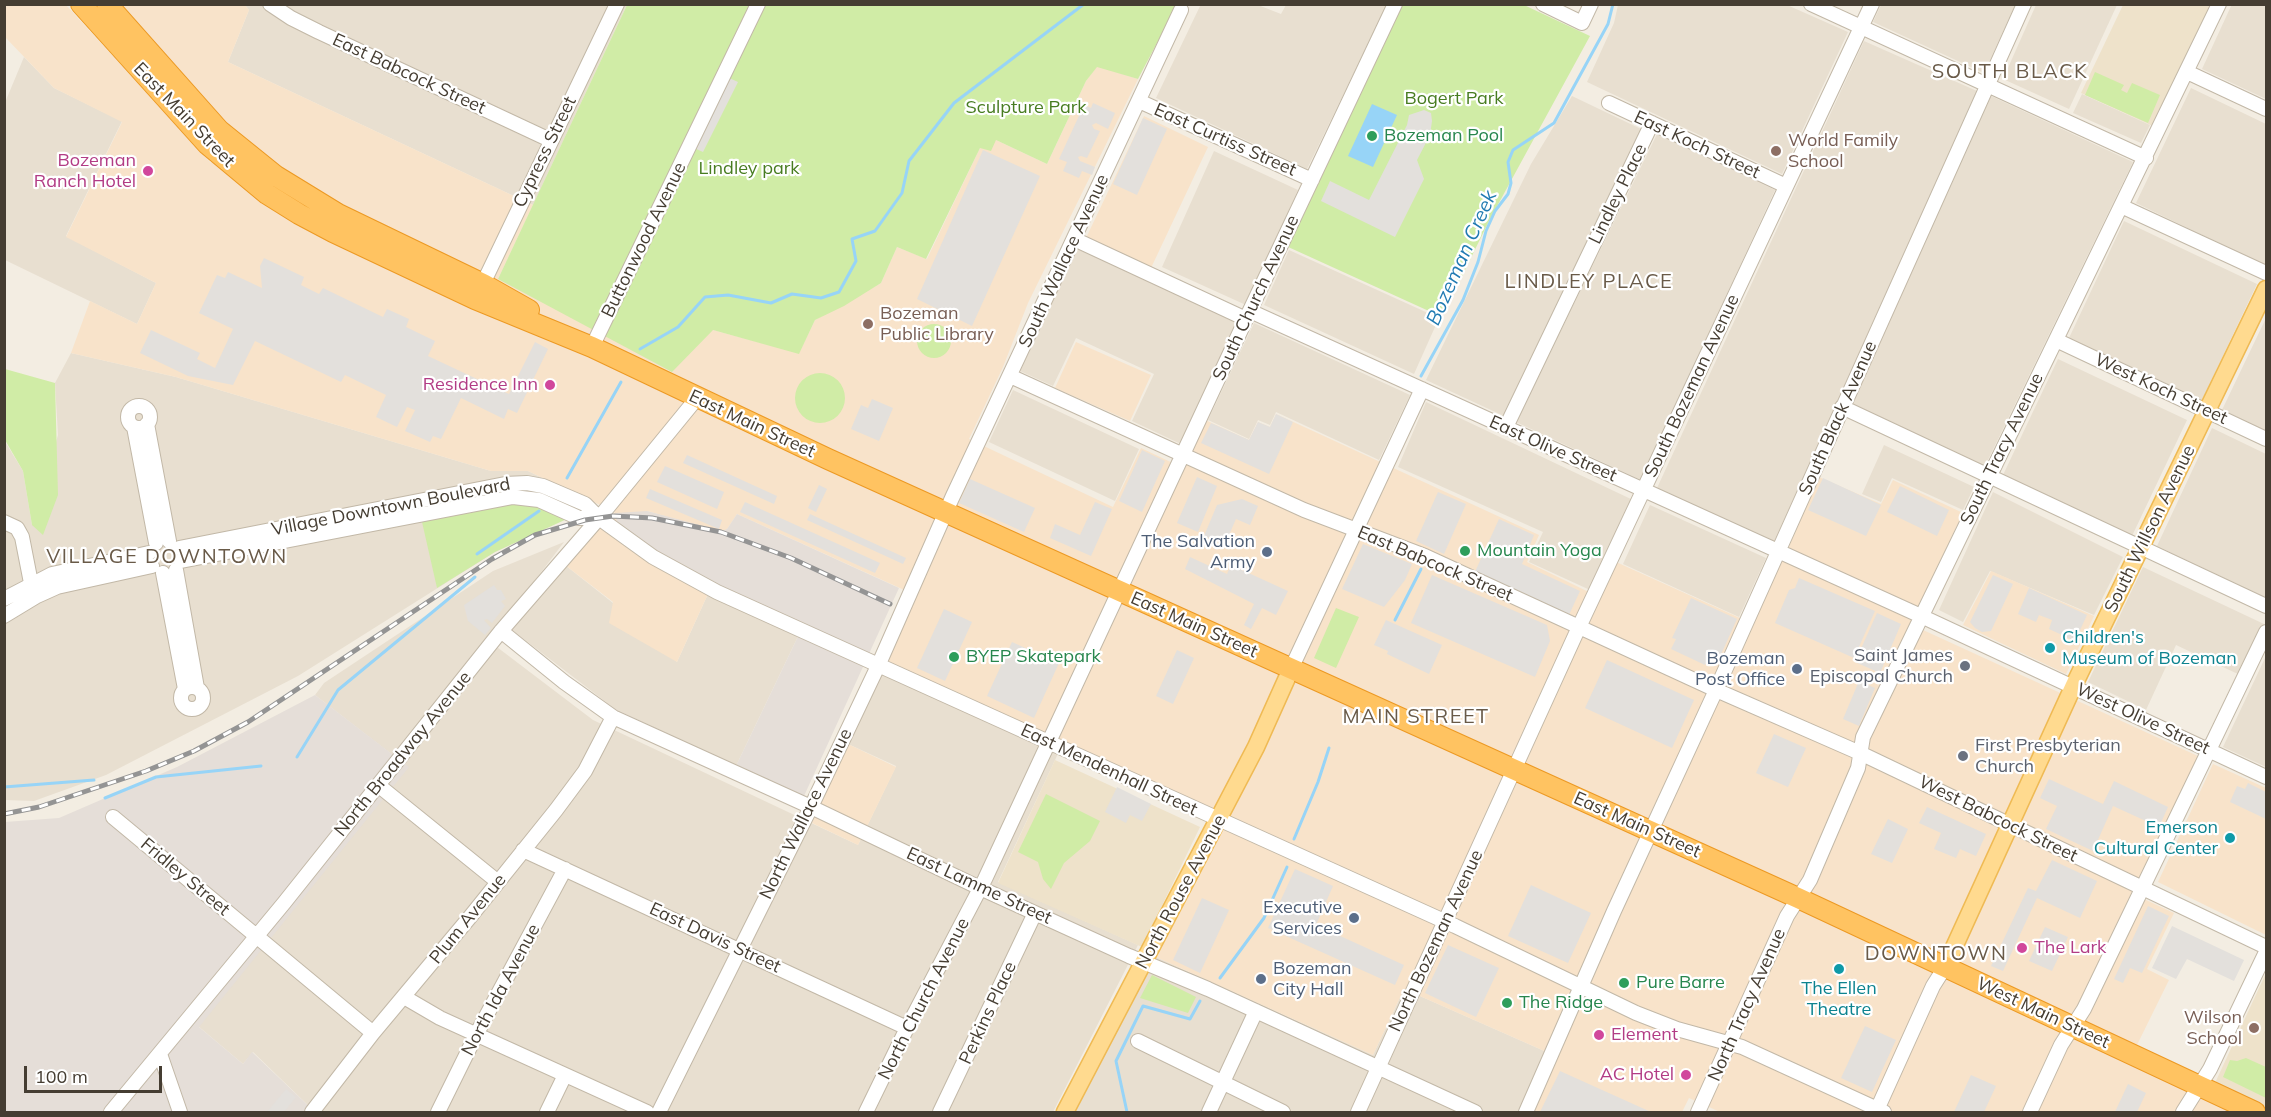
<!DOCTYPE html>
<style>
body{margin:0}
#map{position:relative;width:2271px;height:1117px;overflow:hidden;background:#f3ede2;font-family:Mulish,sans-serif}
canvas{display:block}
.frame{position:absolute;inset:0;border:6px solid #453d32;pointer-events:none}
.scale{position:absolute;left:24px;top:1066px;width:138px;height:27px;box-sizing:border-box;border:3px solid #453d32;border-top:0;padding-left:8px;font-size:18px;line-height:21px;white-space:nowrap;color:#453d32;-webkit-text-stroke:4px #fff;paint-order:stroke}
</style>
<div id="map">
<canvas width="2271" height="1117"></canvas>
<div class="frame"></div>
<div class="scale">100 m</div>
</div>
<script>
const ctx = document.querySelector('canvas').getContext('2d');
ctx.lineJoin = 'round';
function fill(path, color) { ctx.fillStyle = color; ctx.fill(path, 'evenodd'); }
const poly = rows => new Path2D(rows.map(r => 'M' + r).join(''));
function trace(path, color, width, dash) { ctx.strokeStyle = color; ctx.lineWidth = width; ctx.lineCap = dash ? 'butt' : 'round'; ctx.setLineDash(dash || []); ctx.stroke(path); }
function write(font, color, halo, rows, align = 'center') {
  ctx.font = font + ' Mulish,sans-serif'; ctx.lineWidth = 4.5; ctx.setLineDash([]); ctx.textBaseline = 'middle'; ctx.strokeStyle = halo; ctx.fillStyle = color; for (const [text, x, y, turn = 0] of rows) {
    ctx.save(); ctx.translate(x, y); ctx.rotate((+turn || 0) * Math.PI / 180); ctx.textAlign = isNaN(turn) ? turn : align; if (halo) ctx.strokeText(text, 0, 0); ctx.fillText(text, 0, 0); ctx.restore();
  }
}
fill(poly([
 [1201,4,1258,5,1281,14,1286,5,1387,5,1307,169,1156,98],
 [2232,4,2266,5,2266,99,2202,69],
 [245,5,627,5,533,205,228,62,249,10],
 [1618,5,1787,5,1848,32,1782,174,1587,82,1614,23],
 [1881,5,1881,4,2015,5,1984,73,1873,22],
 [2036,5,2117,5,2069,109,2003,79],
 [1864,41,1977,91,1774,542,1657,488],
 [24,57,54,88,122,121,66,236,156,283,137,324,5,260,4,105],
 [2191,88,2266,124,2266,266,2136,203],
 [2082,94,2150,125,2141,143,2073,113],
 [1572,96,1641,129,1504,416,1426,380,1531,164],
 [1991,96,2133,162,1985,466,1850,404],
 [1657,134,1775,190,1641,480,1516,422],
 [1214,151,1298,190,1246,305,1162,267],
 [2124,221,2257,284,2202,400,2069,338],
 [1077,248,1239,323,1183,445,1132,421,1154,374,1076,338,1053,386,1020,371],
 [1289,250,1439,318,1414,374,1264,305],
 [2266,318,2266,432,2222,410],
 [1254,323,1410,395,1379,460,1276,412,1270,425,1258,420,1249,439,1208,420],
 [71,353,176,377,491,471,528,471,597,504,495,552,298,676,106,775,34,801,5,800,4,440,23,471,32,525,58,435,55,383],
 [2058,359,2187,420,2132,536,2003,475],
 [1013,390,1139,449,1115,501,989,442],
 [1426,402,1633,500,1590,590,1529,562,1543,532,1398,467],
 [2212,428,2266,454,2266,598,2157,546],
 [1884,445,1974,487,1963,510,1892,478,1881,502,1862,494],
 [1993,492,2123,557,2094,615,1990,571,1963,622,1939,610],
 [1650,505,1766,558,1739,617,1623,564],
 [564,542,489,641,593,720,858,845,896,766,848,744,884,661,1063,743,998,882,1138,945,1053,1112,315,1112,253,1052,243,1064,198,1026,408,767,315,695,324,683,493,571],
 [565,565,613,603,677,662,712,585,803,626,736,766,615,709,512,630],
 [2143,567,2264,624,2240,675,2176,645,2146,710,2088,682],
 [2266,656,2266,767,2223,747],
 [1156,957,1373,1055,1404,989,1558,1057,1530,1112,1074,1112]
]), '#e8dfd0');
fill(poly([
 [5,5,66,5,211,163,229,126,118,5,245,5,249,10,228,62,533,205,498,279,713,330,799,353,815,320,881,283,897,247,927,259,980,148,996,140,1047,164,1086,81,1097,66,1138,79,1028,303,1003,367,969,439,1113,507,1141,448,1179,466,1201,418,1249,440,1258,422,1270,427,1276,414,1539,535,1527,562,1599,597,1616,562,1740,618,1789,546,1819,477,1881,504,1893,480,1963,513,1910,624,2200,757,2131,893,2174,913,2147,969,2169,980,2137,1045,2266,1107,2266,1112,1720,1112,1689,1098,1682,1112,1530,1112,1558,1057,1404,989,1373,1055,1156,957,1226,818,884,661,913,594,737,514,727,529,722,532,647,511,712,585,677,662,609,623,613,602,565,565,615,512,528,471,491,471,176,377,71,353,90,301,137,324,156,283,66,237,122,122,54,88,5,37],
 [1144,116,1208,147,1151,268,1086,238],
 [1076,342,1151,375,1130,421,1055,388],
 [1991,571,2094,616,2066,674,1963,625],
 [848,744,896,767,858,845,812,823],
 [2213,764,2266,788,2266,935,2158,882]
]), '#f8e3ca');
fill(poly([
 [647,511,722,531,727,529,737,514,899,588,804,796,736,766,803,626,712,585,656,552,617,523,615,513],
 [315,695,409,767,199,1027,243,1064,252,1052,315,1112,5,1112,5,822,59,818,177,767]
]), '#e5ded8');
fill(poly([
 [2123,5,2212,5,2155,127,2081,93],
 [1055,760,1200,827,1142,947,998,883],
 [2266,973,2266,1107,2215,1083]
]), '#eee2ca');
fill(poly([
 [627,5,1177,5,1138,79,1097,67,1086,81,1047,164,996,140,991,151,980,148,926,259,897,247,881,283,844,306,815,320,799,354,713,330,672,372,498,279],
 [1400,5,1524,5,1590,36,1489,221,1442,317,1286,246],
 [2095,72,2124,85,2121,90,2127,93,2132,83,2160,95,2148,123,2085,95],
 '917 341a17 17 0 1 1 34 0a17 17 0 1 1-34 0Z',
 [5,369,55,383,58,495,43,535,32,525,23,471,5,440],
 '795 398a25 25 0 1 1 50 0a25 25 0 1 1-50 0Z',
 [508,502,530,503,569,518,495,552,437,588,422,522],
 [1336,608,1359,617,1336,668,1314,658],
 [1046,794,1100,821,1090,841,1064,863,1051,889,1043,879,1038,862,1018,852],
 [1152,975,1196,997,1188,1013,1140,998],
 [2246,1058,2266,1067,2266,1098,2223,1077,2230,1060,2237,1061]
]), '#d0eca6');
fill(poly([
 [727,77,738,82,703,152,694,148],
 [1093,103,1115,113,1108,129,1096,123,1092,125,1094,129,1100,131,1087,158,1081,156,1078,157,1080,161,1095,167,1092,175,1082,171,1079,178,1063,171,1067,162,1059,159,1084,105,1091,108],
 [1424,110,1431,113,1432,121,1430,135,1417,160,1424,179,1395,237,1321,201,1330,181,1369,200,1407,125,1409,115],
 [1143,118,1167,129,1137,195,1113,184],
 [983,150,1040,176,972,326,917,299],
 [264,258,304,277,301,285,319,294,323,288,383,317,387,309,409,319,406,327,435,341,428,356,509,394,535,342,548,349,517,413,508,409,504,419,461,398,441,439,433,436,430,442,405,431,415,410,407,407,397,427,376,417,386,395,345,375,341,382,255,341,233,385,188,376,140,353,151,330,200,353,197,359,215,368,233,329,199,313,217,275,225,278,228,272,262,288,260,266],
 [872,399,893,408,879,441,851,429,861,405,868,408],
 [1276,414,1293,422,1269,474,1201,443,1211,423,1249,440,1258,422,1270,427],
 [1142,450,1165,461,1142,512,1119,501],
 [687,455,777,496,774,504,683,463],
 [665,466,724,492,717,509,657,482],
 [1197,477,1217,486,1198,532,1177,523],
 [1823,478,1881,505,1866,536,1808,510],
 [970,479,1035,508,1024,532,959,503],
 [819,485,827,489,816,512,808,508],
 [1900,486,1949,510,1937,536,1887,512],
 [650,489,722,520,719,529,646,498],
 [1438,492,1466,504,1444,554,1416,541],
 [1242,499,1258,506,1250,525,1236,519,1225,544,1204,536,1217,505],
 [745,502,880,563,875,573,740,512],
 [1095,502,1112,509,1091,556,1050,538,1055,524,1080,535],
 [810,514,906,558,903,564,807,520],
 [1499,519,1534,535,1522,564,1580,591,1568,617,1474,574],
 [1363,544,1412,564,1405,580,1384,607,1342,589],
 [1190,557,1227,574,1231,565,1288,591,1276,615,1262,608,1251,629,1244,625,1254,604,1185,569],
 [1432,575,1547,625,1550,641,1535,677,1411,623],
 [1993,575,2013,584,1991,631,1982,632,1975,628,1970,622],
 [1799,578,1875,611,1854,658,1775,623,1789,590,1795,588],
 [494,585,497,590,501,590,506,599,501,601,505,606,492,623,487,619,484,620,491,628,485,635,468,621,464,605],
 [2029,588,2087,615,2075,641,2049,629,2052,620,2039,615,2036,622,2018,614],
 [1691,598,1737,619,1718,661,1709,657,1705,665,1671,649,1676,639,1672,638],
 [944,609,972,622,945,681,917,668],
 [1877,613,1901,624,1880,673,1855,662],
 [1386,620,1442,645,1429,674,1387,654,1388,651,1374,645],
 [1012,642,1059,663,1034,718,987,696],
 [1177,650,1194,658,1173,704,1156,696],
 [1607,660,1694,700,1672,748,1585,708],
 [1859,681,1875,688,1859,726,1843,719],
 [1774,734,1806,748,1788,787,1756,773],
 [2049,779,2103,804,2114,781,2168,807,2159,827,2113,806,2093,851,2046,829,2057,806,2040,798],
 [2248,783,2266,792,2266,819,2230,802,2237,786,2245,789],
 [1117,787,1151,804,1142,821,1130,815,1126,823,1105,812],
 [1927,807,1986,834,1976,856,1960,849,1956,858,1934,849,1941,833,1919,823],
 [1888,819,1908,829,1892,863,1871,854],
 [2052,860,2097,881,2080,918,2037,898,2003,971,1991,966,2028,888,2036,891],
 [1295,869,1333,886,1316,925,1404,965,1395,985,1268,928],
 [1531,885,1591,913,1568,963,1508,936],
 [1202,898,1229,910,1200,973,1173,960],
 [2148,906,2169,916,2142,973,2130,968,2123,983,2114,979],
 [2172,926,2244,960,2234,981,2187,959,2176,979,2152,968],
 [2045,927,2068,937,2052,971,2029,961],
 [1448,945,1499,968,1476,1017,1425,993],
 [1865,1026,1896,1040,1872,1092,1841,1078],
 [1560,1071,1651,1112,1540,1112],
 [1971,1075,1996,1086,1984,1112,1954,1112],
 [2128,1084,2146,1093,2137,1112,2115,1112],
 [286,1089,296,1097,284,1112,267,1112]
]), '#e3e0dc');
fill(poly([
 [1372,104,1397,115,1373,167,1348,156]
]), '#97d4f7');
trace(poly([
 [640,349,678,327,705,297,728,295,771,303,792,294,821,298,839,292,856,261,852,239,875,231,902,193,909,161,954,103,1084,4],
 [1421,376,1463,300,1478,262,1486,231,1495,211,1508,194,1511,183,1508,162,1513,150,1554,123,1608,24,1613,4],
 [567,478,621,382],
 [477,554,539,511],
 [1395,620,1421,569],
 [297,757,338,690,475,577],
 [4,787,94,780],
 [105,798,156,777,261,766],
 [1294,839,1318,782,1329,748],
 [1220,978,1264,918,1287,867],
 [1127,1112,1116,1061,1143,1006,1190,1019,1200,1001]
]), '#97d4f7', 3);
const minor = poly([
 [270,4,291,18,319,32,550,140],
 [1543,4,1582,23,1591,4],
 [1811,4,2146,158],
 [2187,72,2266,109],
 [1139,101,1312,180],
 [1609,103,1786,186],
 [2121,206,2266,273],
 [1074,239,1246,319],
 [479,292,617,4],
 [1250,311,1921,616,2266,777],
 [2056,340,2266,439],
 [592,347,758,4],
 [1010,376,1304,510,1425,556,1716,690,1860,753,2266,947],
 '128 417a11 11 0 1 1 22 0a11 11 0 1 1-22 0Z',
 [1842,407,2266,606],
 [147,424,169,541],
 [134,427,156,543],
 [1506,427,1652,123],
 [4,522,17,528,22,537,31,583],
 [179,548,505,484,527,483,543,486,585,504,599,518,653,557,717,592,1455,926,1636,1013,1677,1029,1742,1047,1884,1112],
 [181,561,513,497,539,500,579,518,599,518],
 [176,570,197,688],
 [163,573,185,689],
 [4,599,52,574,149,553],
 [4,616,37,596,57,587,152,566],
 [501,631,564,682,613,717,811,807,980,888,1129,956,1208,989,1475,1112],
 [1291,669,1422,389],
 '181 698a11 11 0 1 1 22 0a11 11 0 1 1-22 0Z',
 [378,785,498,882],
 [113,817,373,1033],
 [523,850,907,1028],
 [404,997,440,1018,647,1112],
 [1138,1041,1283,1112],
 [160,1054,180,1112],
 [111,1112,284,903,501,631,599,518,697,398],
 [312,1112,373,1033,470,917,556,810,585,771,613,717],
 [438,1112,476,1035,565,869],
 [547,1112,565,1075],
 [659,1112,811,807,878,666,952,498,1181,10],
 [866,1112,907,1028,985,879,1246,319,1395,4],
 [940,1112,1035,913],
 [1209,1112,1256,1011],
 [1358,1112,1579,627,1872,4],
 [1526,1112,1614,911,1716,690,2024,4],
 [1698,1112,1787,916,1810,880,1858,768,1863,737,2219,4],
 [1876,1112,1933,986,1945,967],
 [2030,1112,2061,1045,2084,1009,2266,632],
 [2183,1112,2210,1069,2266,952]
]);
const major = poly([
 [1945,967,2073,687,2266,289],
 [1065,1112,1256,747,1291,669]
]);
const highway = poly([
 [81,4,207,144,267,194,299,214,333,232,475,299,592,347,828,459,1798,898,2255,1112],
 [107,4,219,130,276,176,338,214,483,284,529,310]
]);
trace(minor, '#c2b8a7', 16);
trace(major, '#efba54', 19);
trace(highway, '#ec9923', 22);
trace(minor, '#fff', 14);
trace(major, '#ffda8f', 16);
trace(highway, '#ffc361', 20);
const rail = poly([
 [4,814,39,807,146,771,194,751,248,722,492,559,535,535,585,520,613,516,652,518,721,532,791,558,890,604]
]);
trace(rail, '#949494', 5);
trace(rail, '#fff', 3, [9]);
for (const [x, y, r, color] of [
 [1372,136,6,"#2e9e5b"],
 [1776,151,6,"#8d6e63"],
 [148,171,6,"#d1479c"],
 [868,324,6,"#8d6e63"],
 [550,385,6,"#d1479c"],
 [1465,551,6,"#2e9e5b"],
 [1267,552,6,"#5c6f8a"],
 [2050,648,6,"#0f9aa8"],
 [954,657,6,"#2e9e5b"],
 [1965,666,6,"#6b7280"],
 [1797,669,6,"#5c6f8a"],
 [1963,756,6,"#6b7280"],
 [2230,838,6,"#0f9aa8"],
 [1354,918,6,"#5c6f8a"],
 [2022,948,6,"#d1479c"],
 [1839,969,6,"#0f9aa8"],
 [1261,979,6,"#5c6f8a"],
 [1624,983,6,"#2e9e5b"],
 [1507,1003,6,"#2e9e5b"],
 [2254,1028,6,"#8d6e63"],
 [1599,1035,6,"#d1479c"],
 [1686,1075,6,"#d1479c"]
]) { const dot = new Path2D(); dot.arc(x, y, r, 0, 2 * Math.PI); ctx.fillStyle = color; ctx.fill(dot); trace(dot, '#fff', 2); }
write('18px', '#453d32', '#fff', [
 ["East Babcock Street",409,74,25],
 ["East Main Street",184,115,46],
 ["East Curtiss Street",1225,140,24],
 ["East Koch Street",1697,145,25],
 ["Cypress Street",545,152,-64],
 ["Lindley Place",1618,194,-64],
 ["Buttonwood Avenue",644,240,-64],
 ["South Wallace Avenue",1064,261,-65],
 ["South Church Avenue",1256,298,-65],
 ["South Bozeman Avenue",1692,386,-65],
 ["West Koch Street",2161,389,25],
 ["South Black Avenue",1838,418,-66],
 ["East Main Street",752,424,25],
 ["East Olive Street",1553,449,24],
 ["South Tracy Avenue",2002,449,-64],
 ["Village Downtown Boulevard",391,507,-11],
 ["South Willson Avenue",2150,529,-64],
 ["East Babcock Street",1435,564,23],
 ["East Main Street",1194,625,24],
 ["West Olive Street",2143,719,25],
 ["North Broadway Avenue",403,754,-51],
 ["East Mendenhall Street",1109,770,25],
 ["North Wallace Avenue",806,814,-64],
 ["West Babcock Street",1998,819,26],
 ["East Main Street",1637,825,24],
 ["Fridley Street",185,877,40],
 ["East Lamme Street",979,886,25],
 ["North Rouse Avenue",1181,892,-62],
 ["Plum Avenue",468,919,-51],
 ["East Davis Street",715,938,25],
 ["North Bozeman Avenue",1436,941,-65],
 ["North Ida Avenue",501,990,-62],
 ["North Church Avenue",924,999,-63],
 ["North Tracy Avenue",1747,1005,-66],
 ["Perkins Place",988,1013,-65],
 ["West Main Street",2043,1013,25]
]);
write('18px', '#477c20', '#fff', [
 ["Bogert Park",1454,99],
 ["Sculpture Park",1026,108],
 ["Lindley park",749,169]
]);
write('18px', '#27864d', '#fff', [
 ["Bozeman Pool",1384,136],
 ["Mountain Yoga",1477,551],
 ["BYEP Skatepark",966,657],
 ["Pure Barre",1636,983],
 ["The Ridge",1519,1003]
], 'left');
write('18px', '#785e54', '#fff', [
 ["World Family",1788,141],
 ["School",1788,162],
 ["Bozeman",880,314],
 ["Public Library",880,335],
 ["Wilson",2242,1018,"right"],
 ["School",2242,1039,"right"]
], 'left');
write('18px', '#b23c85', '#fff', [
 ["Bozeman",136,161],
 ["Ranch Hotel",136,182],
 ["Residence Inn",538,385],
 ["The Lark",2034,948,"left"],
 ["Element",1611,1035,"left"],
 ["AC Hotel",1674,1075]
], 'right');
write('18px', '#4e5e75', '#fff', [
 ["The Salvation",1255,542],
 ["Army",1255,563],
 ["Bozeman",1785,659],
 ["Post Office",1785,680],
 ["Executive",1342,908],
 ["Services",1342,929],
 ["Bozeman",1273,969,"left"],
 ["City Hall",1273,990,"left"]
], 'right');
write('18px', '#0d838f', '#fff', [
 ["Children's",2062,638],
 ["Museum of Bozeman",2062,659],
 ["Emerson",2218,828,"right"],
 ["Cultural Center",2218,849,"right"],
 ["The Ellen",1839,989,"center"],
 ["Theatre",1839,1010,"center"]
], 'left');
write('18px', '#5b616d', '#fff', [
 ["Saint James",1953,656],
 ["Episcopal Church",1953,677],
 ["First Presbyterian",1975,746,"left"],
 ["Church",1975,767,"left"]
], 'right');
ctx.letterSpacing = '1.5px';
write('20px', '#695a48', '#fff', [
 ["SOUTH BLACK",2010,72],
 ["LINDLEY PLACE",1589,282],
 ["VILLAGE DOWNTOWN",167,557],
 ["MAIN STREET",1416,717],
 ["DOWNTOWN",1936,954]
]);
ctx.letterSpacing = '0px';
write('italic 20px', '#217bb2', '#fff', [
 ["Bozeman Creek",1462,258,-66]
]);
</script>
